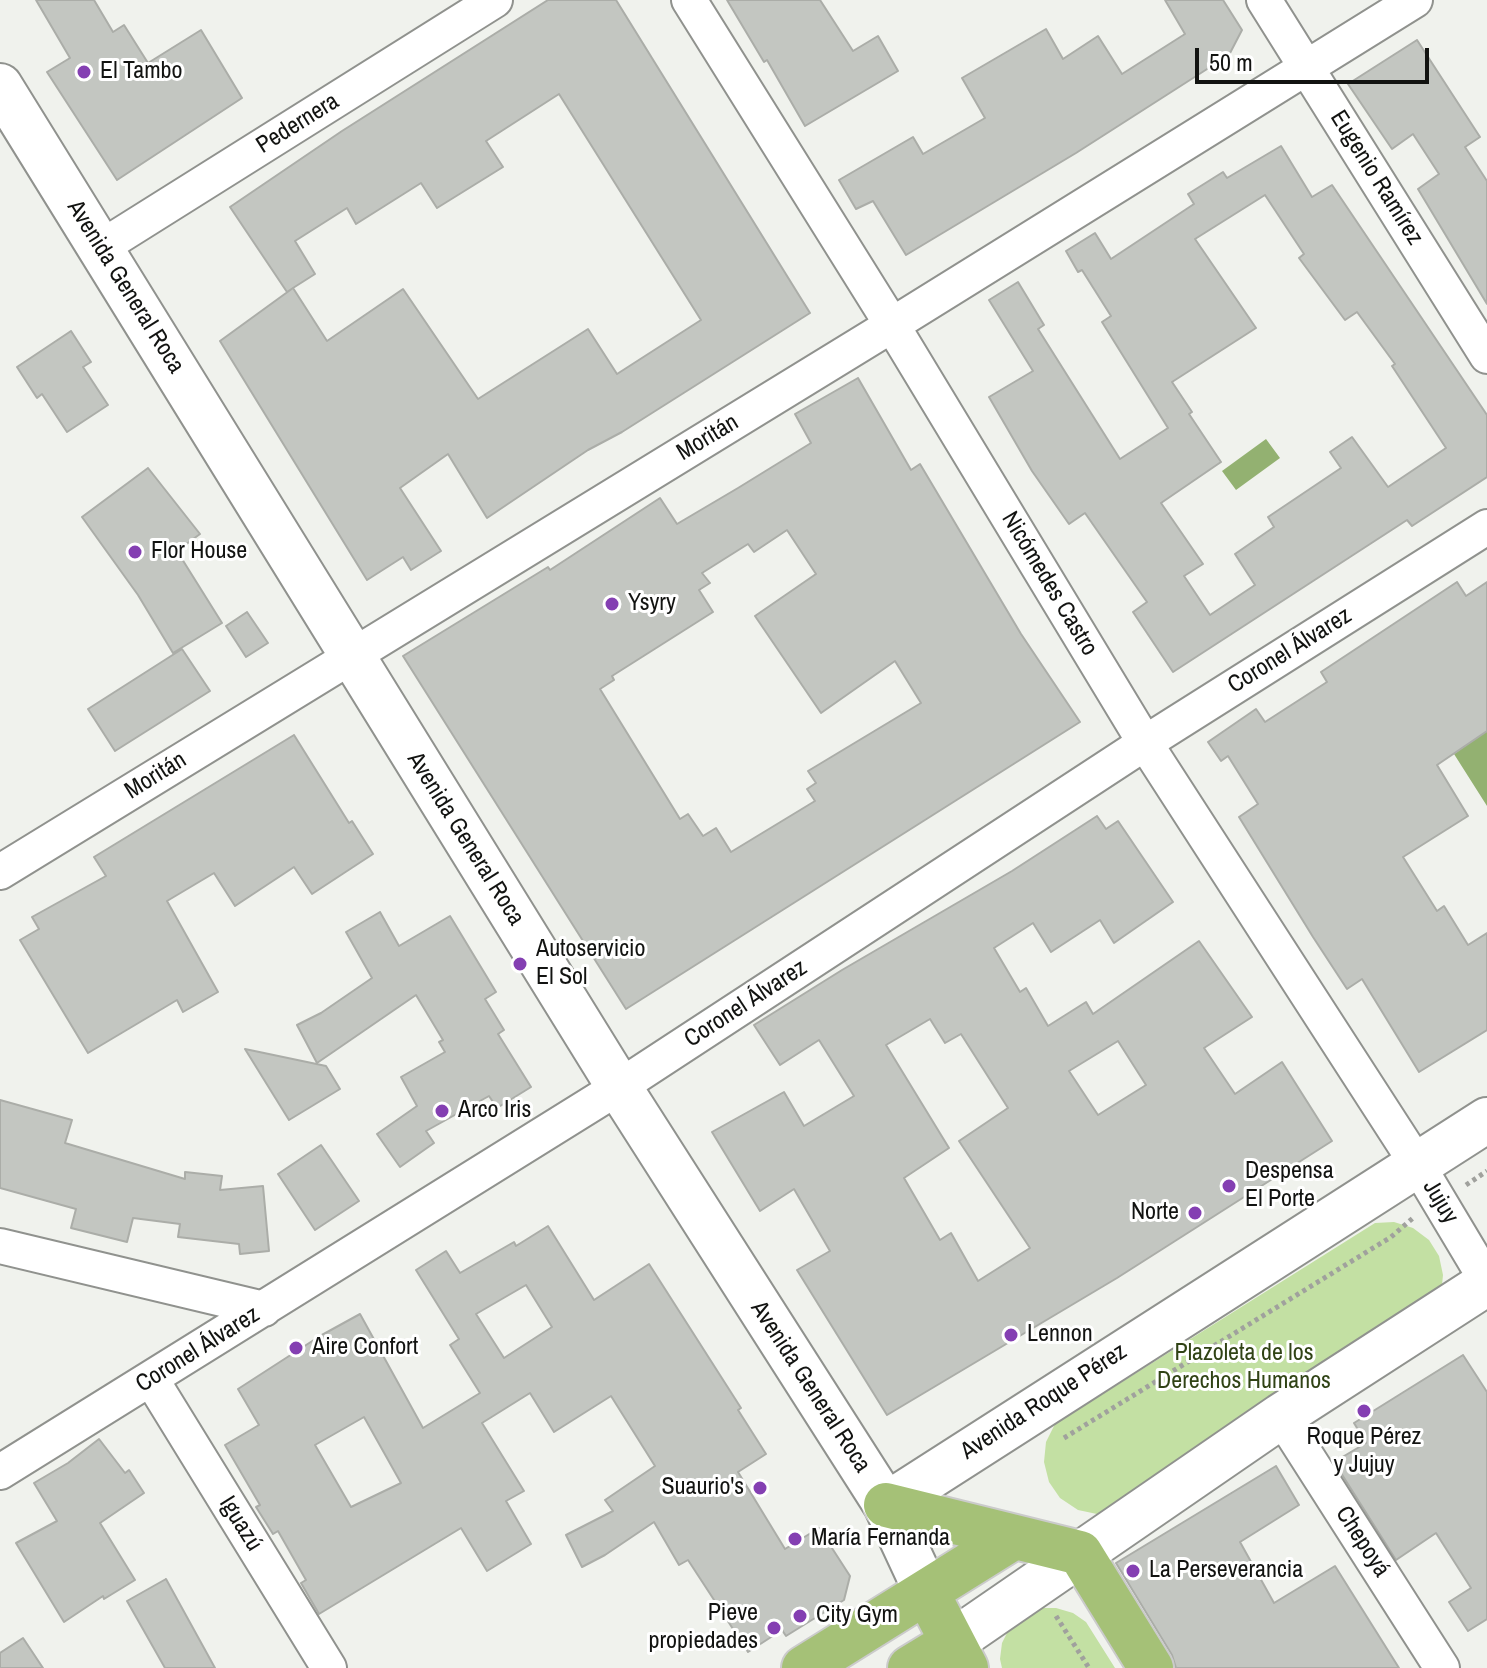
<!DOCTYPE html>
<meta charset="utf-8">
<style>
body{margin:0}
#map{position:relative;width:1487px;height:1668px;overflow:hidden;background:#f0f2ed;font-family:"Archivo Narrow",sans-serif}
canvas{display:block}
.scale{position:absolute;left:1195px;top:48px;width:234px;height:36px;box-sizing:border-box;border:4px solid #121311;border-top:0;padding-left:10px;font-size:24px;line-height:28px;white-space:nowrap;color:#121311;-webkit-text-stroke:6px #fff;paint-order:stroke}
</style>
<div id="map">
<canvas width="1487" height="1668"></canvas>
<div class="scale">50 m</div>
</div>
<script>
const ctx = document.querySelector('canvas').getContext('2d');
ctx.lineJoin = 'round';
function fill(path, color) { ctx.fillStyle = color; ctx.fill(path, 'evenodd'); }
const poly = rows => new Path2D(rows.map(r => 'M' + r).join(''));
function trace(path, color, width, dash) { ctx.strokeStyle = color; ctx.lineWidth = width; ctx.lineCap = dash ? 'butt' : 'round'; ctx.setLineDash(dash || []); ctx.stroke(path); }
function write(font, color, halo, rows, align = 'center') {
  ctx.font = font + ' "Archivo Narrow",sans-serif'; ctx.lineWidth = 6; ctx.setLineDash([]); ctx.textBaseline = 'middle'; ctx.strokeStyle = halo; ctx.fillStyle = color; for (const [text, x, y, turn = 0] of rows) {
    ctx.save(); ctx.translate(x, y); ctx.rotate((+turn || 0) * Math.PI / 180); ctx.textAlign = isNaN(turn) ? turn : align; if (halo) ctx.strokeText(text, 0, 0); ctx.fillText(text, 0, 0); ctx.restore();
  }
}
fill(poly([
 [1394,1222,1413,1228,1429,1240,1439,1256,1443,1275,1441,1295,1117,1511,1097,1514,1078,1510,1060,1498,1049,1482,1044,1462,1046,1442,1055,1424,1375,1223],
 [1039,1608,1056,1608,1073,1613,1086,1622,1115,1668,1002,1668,1000,1659,1002,1643,1010,1627]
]), '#c3e0a3');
fill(poly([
 [1266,439,1280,458,1236,490,1222,471],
 [1487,731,1487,806,1454,754]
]), '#93b171');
const building = poly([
 [36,0,94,0,113,32,124,25,148,63,201,30,242,98,117,180,47,72,70,58,36,0],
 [548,0,616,0,810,313,622,432,588,450,487,518,448,454,400,488,441,551,411,570,403,557,367,580,220,341,293,288,287,292,230,207,342,131,548,0],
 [559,94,701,320,617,374,588,329,478,399,403,289,327,341,293,288,315,274,295,241,347,208,356,224,421,183,437,208,503,167,486,141,559,94],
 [727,0,820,0,853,51,878,36,898,71,805,126,767,60,764,62,727,0],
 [1165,0,1223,0,1242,30,1229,55,1076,153,906,255,873,201,856,209,839,180,913,137,923,154,985,118,962,78,1046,29,1063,59,1098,36,1122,74,1185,34,1165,0],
 [1417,40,1480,137,1465,147,1487,181,1487,304,1418,189,1439,174,1413,134,1392,149,1348,84,1417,40],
 [1281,146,1312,197,1332,185,1487,415,1487,477,1412,526,1407,520,1173,672,1133,612,1147,602,1085,513,1069,524,1032,471,989,397,1033,371,989,300,1018,282,1044,325,1038,329,1120,459,1168,428,1102,322,1111,316,1082,270,1078,272,1066,251,1095,233,1111,259,1194,204,1188,194,1223,172,1227,178,1281,146],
 [1265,195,1304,254,1299,258,1345,320,1357,312,1395,364,1392,366,1446,448,1388,487,1352,437,1330,452,1341,468,1268,517,1274,527,1235,554,1255,585,1210,615,1184,576,1203,564,1161,503,1221,462,1189,414,1192,412,1172,382,1256,328,1195,239,1265,195],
 [71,331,91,362,83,367,108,405,67,432,42,394,37,398,17,367,71,331],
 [858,378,911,470,920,464,1021,634,1080,722,626,1009,403,656,548,567,550,570,660,498,677,524,738,488,811,443,795,414,858,378],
 [787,530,816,574,755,616,821,713,895,661,921,703,808,771,816,783,807,789,815,801,731,852,716,828,703,836,688,814,680,819,600,689,614,680,612,676,713,612,699,590,710,583,702,573,748,544,754,552,787,530],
 [148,468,200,534,177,551,222,623,173,653,138,595,82,517,148,468],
 [1457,582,1466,596,1487,582,1487,731,1437,765,1468,816,1403,857,1437,911,1444,906,1468,945,1487,933,1487,1030,1419,1072,1362,979,1347,989,1313,937,1239,817,1258,804,1228,756,1221,761,1208,742,1256,709,1265,722,1327,682,1321,672,1457,582],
 [247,612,268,643,246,657,226,626,247,612],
 [182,649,210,691,115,751,88,709,182,649],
 [294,735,349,823,352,821,373,854,312,894,294,867,235,906,214,873,167,901,218,992,183,1012,177,1000,88,1053,20,940,39,929,32,917,106,876,94,857,294,735],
 [1097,816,1106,829,1118,821,1173,902,1114,943,1100,920,1051,952,1033,923,994,948,1020,992,1026,988,1048,1026,1086,1002,1093,1014,1199,941,1252,1017,1204,1048,1235,1094,1282,1062,1332,1141,1117,1278,887,1415,797,1270,830,1251,794,1189,760,1211,712,1132,784,1092,804,1126,854,1096,819,1040,780,1065,754,1025,842,970,1012,871,1097,816],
 [930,1019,945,1043,961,1034,1008,1108,959,1141,1030,1248,978,1281,951,1233,940,1240,904,1178,949,1148,886,1045,930,1019],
 [1118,1041,1146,1085,1098,1115,1069,1071,1118,1041],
 [380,912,399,946,450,916,496,992,485,999,504,1030,498,1034,531,1087,497,1108,489,1096,426,1131,434,1143,400,1167,377,1134,417,1106,401,1077,445,1052,439,1042,443,1040,416,995,317,1063,297,1025,321,1013,372,978,346,932,380,912],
 [245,1049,326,1066,340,1089,289,1120,245,1049],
 [0,1100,72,1120,65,1143,185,1179,185,1172,222,1176,220,1190,263,1186,269,1251,240,1254,239,1244,178,1237,180,1224,133,1218,127,1242,71,1228,76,1209,0,1188,0,1100],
 [321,1145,359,1201,315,1230,278,1174,321,1145],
 [548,1226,594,1300,649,1264,741,1408,738,1410,766,1454,738,1472,785,1549,819,1528,850,1576,844,1600,786,1636,782,1630,748,1652,688,1560,679,1565,654,1522,605,1555,582,1567,566,1535,613,1511,605,1500,655,1466,611,1396,554,1432,530,1393,482,1423,524,1491,506,1501,531,1544,487,1571,461,1528,319,1614,301,1583,306,1580,278,1531,273,1534,256,1507,260,1505,225,1445,259,1425,238,1389,320,1336,360,1314,423,1428,480,1393,450,1345,459,1339,416,1270,446,1251,460,1273,514,1242,516,1246,548,1226],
 [526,1285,552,1327,504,1358,476,1314,526,1285],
 [364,1417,401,1483,351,1507,315,1445,364,1417],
 [1463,1355,1487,1392,1487,1619,1468,1631,1449,1602,1471,1588,1436,1533,1396,1560,1334,1462,1366,1443,1354,1423,1463,1355],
 [99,1439,125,1473,129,1470,144,1493,100,1523,135,1580,104,1599,103,1596,64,1622,16,1543,57,1521,34,1483,68,1463,99,1439],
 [1276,1466,1299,1505,1240,1542,1274,1603,1335,1566,1399,1668,1176,1668,1172,1655,1116,1563,1276,1466],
 [166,1579,215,1668,165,1668,127,1601,166,1579],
 [23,1638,43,1668,0,1668,0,1653,23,1638]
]);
fill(building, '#c3c6c1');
trace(building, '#abada8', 2);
const minor = poly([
 [689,0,892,325,1145,743,1417,1164,1487,1281],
 [1264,0,1487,356],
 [100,248,495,0],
 [0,872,892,325,1415,0],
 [0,1246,264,1309],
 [151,1379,329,1668],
 [1281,1416,1442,1668],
 [0,1472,619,1087,1145,743,1487,527]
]);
const secondary = poly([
 [0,86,619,1087,886,1505,927,1593],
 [886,1505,1487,1120],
 [951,1643,1281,1416,1487,1283]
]);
const primary = poly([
 [886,1505,1080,1553,1151,1668],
 [927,1593,966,1668],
 [804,1668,1014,1537],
 [910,1668,951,1643]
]);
trace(minor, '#90928e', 38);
trace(secondary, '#90928e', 48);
trace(primary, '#cbcbcb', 48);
trace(poly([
 [1466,1185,1487,1171],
 [1064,1438,1391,1237,1413,1218],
 [1056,1616,1089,1668]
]), '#a0a19d', 5, [4, 4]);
trace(minor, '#fff', 34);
trace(secondary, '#fff', 44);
trace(primary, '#a5c177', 44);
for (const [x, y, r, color] of [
 [84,72,8,"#843fb2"],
 [135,552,8,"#843fb2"],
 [612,604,8,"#843fb2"],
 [520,964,8,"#843fb2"],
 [442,1111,8,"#843fb2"],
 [1229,1186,8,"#843fb2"],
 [1195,1213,8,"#843fb2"],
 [1011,1335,8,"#843fb2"],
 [296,1348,8,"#843fb2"],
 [1364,1411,8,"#843fb2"],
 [760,1488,8,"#843fb2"],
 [795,1539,8,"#843fb2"],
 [1133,1571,8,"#843fb2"],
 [800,1616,8,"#843fb2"],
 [774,1628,8,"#843fb2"]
]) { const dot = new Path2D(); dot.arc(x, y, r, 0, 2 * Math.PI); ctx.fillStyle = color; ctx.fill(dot); trace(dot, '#fff', 3); }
write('24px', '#121311', '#fff', [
 ["El Tambo",100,72],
 ["Flor House",151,552],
 ["Ysyry",628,604],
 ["Autoservicio",536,950],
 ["El Sol",536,978],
 ["Arco Iris",458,1111],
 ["Despensa",1245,1172],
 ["El Porte",1245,1200],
 ["Norte",1179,1213,"right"],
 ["Lennon",1027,1335],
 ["Aire Confort",312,1348],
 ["Roque Pérez",1364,1438,"center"],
 ["y Jujuy",1364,1466,"center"],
 ["Suaurio's",744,1488,"right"],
 ["María Fernanda",811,1539],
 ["La Perseverancia",1149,1571],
 ["Pieve",758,1614,"right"],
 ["propiedades",758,1642,"right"],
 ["City Gym",816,1616]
], 'left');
write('24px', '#121311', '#fff', [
 ["Pedernera",298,124,-32],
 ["Eugenio Ramírez",1376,178,58],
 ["Avenida General Roca",125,287,58],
 ["Moritán",708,438,-31],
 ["Nicómedes Castro",1049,584,59],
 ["Coronel Álvarez",1290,651,-32],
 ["Moritán",156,776,-32],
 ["Avenida General Roca",465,839,58],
 ["Coronel Álvarez",746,1004,-33],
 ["Jujuy",1440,1202,59],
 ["Coronel Álvarez",198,1350,-32],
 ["Avenida General Roca",810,1387,57],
 ["Avenida Roque Pérez",1044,1402,-33],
 ["Iguazú",240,1524,58],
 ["Chepoyá",1362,1542,57]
]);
write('24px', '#304315', '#fff', [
 ["Plazoleta de los",1244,1354],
 ["Derechos Humanos",1244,1382]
]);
</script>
